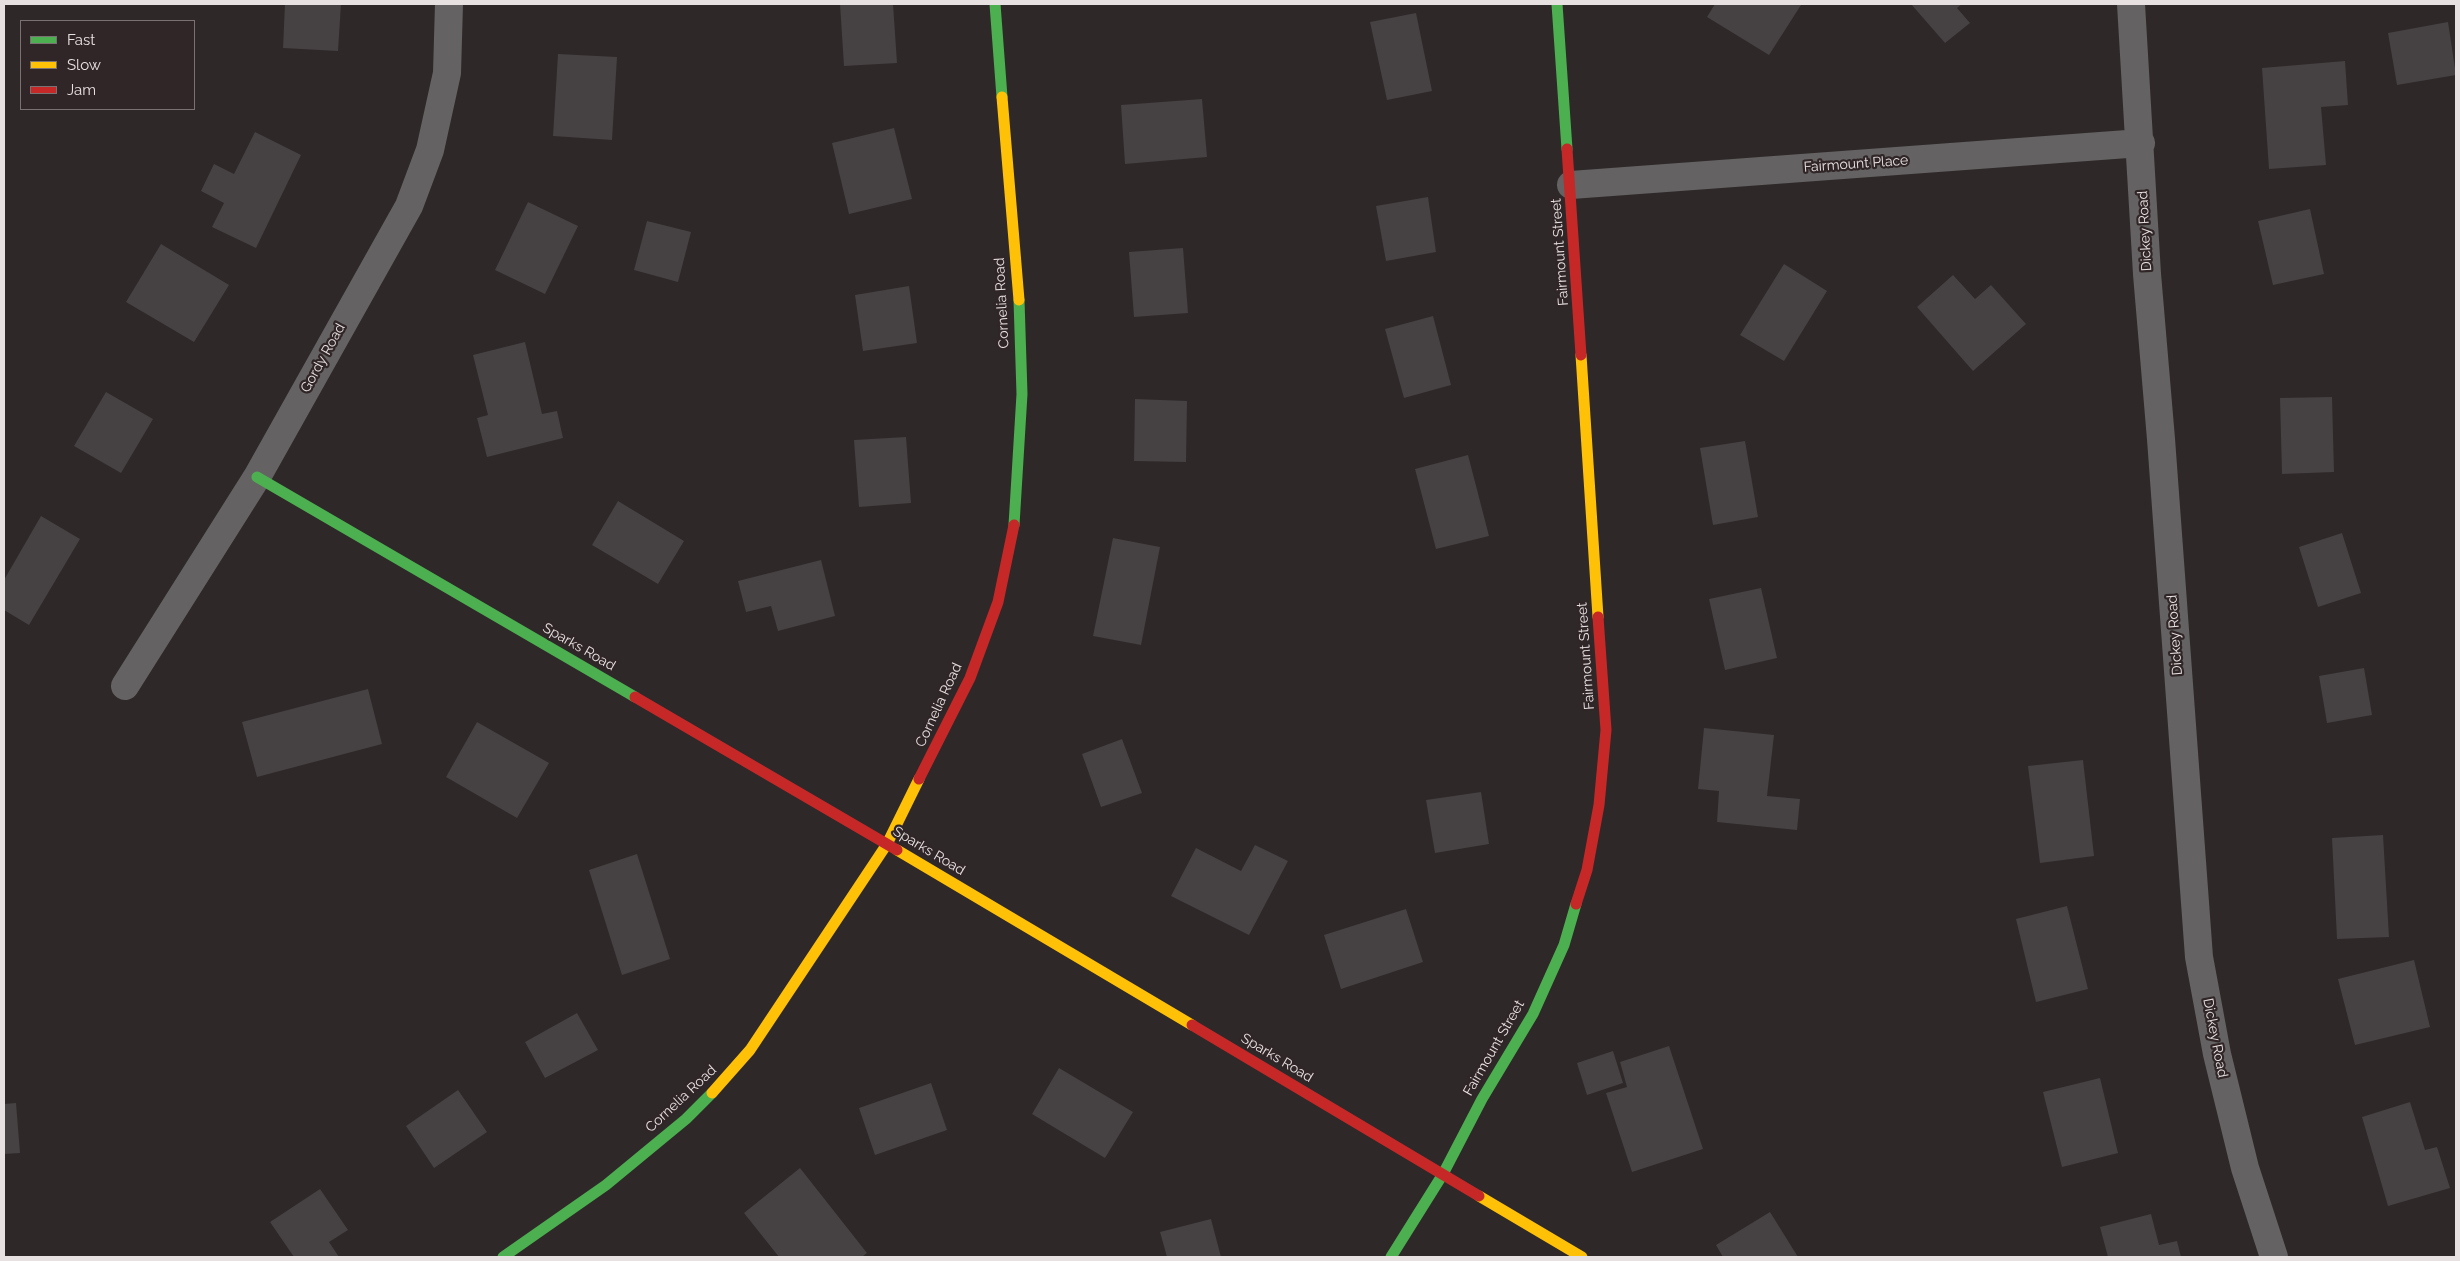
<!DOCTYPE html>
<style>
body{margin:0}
#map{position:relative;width:2460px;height:1261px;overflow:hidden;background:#2e2829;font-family:Raleway,sans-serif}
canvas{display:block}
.frame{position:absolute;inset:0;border:5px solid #e8e1e2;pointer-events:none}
.legend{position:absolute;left:20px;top:20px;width:175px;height:90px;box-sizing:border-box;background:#302627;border:1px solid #7a7172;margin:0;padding:6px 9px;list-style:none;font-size:15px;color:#e8e1e2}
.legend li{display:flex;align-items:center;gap:10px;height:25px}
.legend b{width:25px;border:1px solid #7a7172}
</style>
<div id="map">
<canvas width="2460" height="1261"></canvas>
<div class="frame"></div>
<ul class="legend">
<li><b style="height:6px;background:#4caf50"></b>Fast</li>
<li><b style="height:6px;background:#ffc107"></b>Slow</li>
<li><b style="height:6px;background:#c62828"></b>Jam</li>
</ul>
</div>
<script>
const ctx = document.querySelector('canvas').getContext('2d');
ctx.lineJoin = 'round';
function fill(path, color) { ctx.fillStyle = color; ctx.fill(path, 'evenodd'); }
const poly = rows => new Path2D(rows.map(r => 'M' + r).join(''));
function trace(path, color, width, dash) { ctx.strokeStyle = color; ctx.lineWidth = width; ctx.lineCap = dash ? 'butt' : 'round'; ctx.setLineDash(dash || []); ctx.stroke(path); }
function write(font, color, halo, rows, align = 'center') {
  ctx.font = font + ' Raleway,sans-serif'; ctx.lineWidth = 4.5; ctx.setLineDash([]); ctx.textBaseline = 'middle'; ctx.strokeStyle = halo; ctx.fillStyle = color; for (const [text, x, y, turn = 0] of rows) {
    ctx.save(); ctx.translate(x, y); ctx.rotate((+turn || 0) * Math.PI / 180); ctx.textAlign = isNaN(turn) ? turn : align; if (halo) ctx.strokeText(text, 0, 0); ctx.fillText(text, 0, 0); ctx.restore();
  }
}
fill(poly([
 [285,4,341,4,338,51,283,48],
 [840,4,893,4,897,63,844,66],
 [1715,4,1799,4,1801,5,1769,55,1707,17],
 [1911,4,1962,4,1957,8,1970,23,1945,43],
 [1416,13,1432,91,1387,100,1370,22],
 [2448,22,2456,75,2397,85,2388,33],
 [558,54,617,57,612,140,553,136],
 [2345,61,2348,105,2321,107,2326,165,2269,169,2262,68],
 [1202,99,1207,157,1125,164,1121,105],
 [894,128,912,199,849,214,832,143],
 [255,132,301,155,256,248,212,227,224,203,201,191,214,164,234,174],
 [1428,197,1436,252,1386,261,1376,206],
 [528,202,578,226,545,294,495,270],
 [2310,209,2324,274,2273,285,2258,221],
 [647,221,691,232,678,282,634,270],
 [161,244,229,285,194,342,126,302],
 [1183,248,1188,313,1134,317,1129,252],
 [1784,264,1827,291,1784,361,1740,335],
 [1953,275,1975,299,1991,285,2026,324,1973,371,1917,307],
 [909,286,917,343,863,351,855,295],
 [1433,316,1451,385,1404,398,1385,329],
 [525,342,542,414,557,411,563,438,487,457,477,418,488,415,473,355],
 [106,392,153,419,121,473,74,446],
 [2332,397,2334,472,2282,474,2280,398],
 [1135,399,1187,401,1186,462,1134,461],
 [906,437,911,503,859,507,854,440],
 [1745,441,1758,517,1713,525,1700,448],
 [1468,455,1489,536,1436,549,1415,469],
 [618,501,684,541,658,584,592,545],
 [41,516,80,539,29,625,4,610,4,580],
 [2342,533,2361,593,2318,607,2299,547],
 [1113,538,1160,547,1141,645,1093,636],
 [821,560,835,616,778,631,771,606,746,612,738,581],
 [1761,588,1777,658,1725,670,1709,599],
 [2364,668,2372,715,2327,723,2319,676],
 [368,689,382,744,257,777,242,722],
 [477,722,549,763,517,818,446,777],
 [1704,728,1774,735,1767,796,1800,799,1797,830,1717,822,1719,791,1698,789],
 [1122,739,1142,793,1101,807,1082,754],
 [2083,760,2094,856,2040,863,2028,766],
 [1481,792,1489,844,1435,853,1426,800],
 [2383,835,2389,937,2337,939,2332,838],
 [1255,845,1288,861,1249,935,1171,896,1196,848,1241,871],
 [637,854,670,959,622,975,589,870],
 [2067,906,2088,989,2036,1002,2016,919],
 [1406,909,1423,962,1341,989,1324,935],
 [2414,960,2430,1027,2355,1045,2338,979],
 [577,1013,598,1050,545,1078,525,1042],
 [1669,1046,1703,1149,1632,1172,1606,1093,1627,1087,1620,1062],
 [1613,1051,1623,1083,1587,1095,1577,1063],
 [1059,1068,1133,1112,1105,1158,1032,1114],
 [2100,1078,2118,1153,2062,1167,2043,1092],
 [931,1083,947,1130,875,1155,859,1108],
 [458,1090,487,1132,434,1168,406,1126],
 [2410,1102,2425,1150,2437,1147,2450,1188,2388,1206,2362,1117],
 [16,1103,20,1153,4,1154,4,1104],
 [800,1168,867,1253,862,1257,779,1257,744,1213],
 [320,1189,348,1230,329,1242,339,1257,294,1257,270,1222],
 [1770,1212,1798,1257,1723,1257,1716,1245],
 [2151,1214,2159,1245,2177,1241,2181,1257,2108,1257,2100,1227],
 [1211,1219,1221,1257,1167,1257,1160,1232]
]), '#464142');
trace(poly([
 [2131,4,2147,274,2161,439,2199,957,2217,1054,2245,1168,2274,1257],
 [1571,185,2141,143],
 [125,686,257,477,409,206,430,150,447,73,449,4]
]), '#646262', 28);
trace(poly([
 [995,4,1002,97],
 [1557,4,1567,149],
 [257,477,635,697],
 [1014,525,1022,394,1019,300],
 [503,1257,606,1185,686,1119,712,1093],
 [1391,1257,1443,1174,1482,1099,1533,1014,1564,945,1576,904]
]), '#4caf50', 11);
trace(poly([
 [1002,97,1019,300],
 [1581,355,1598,617],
 [897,850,1192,1025],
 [712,1093,750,1050,887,844,919,779],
 [1479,1196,1582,1257]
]), '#ffc107', 11);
trace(poly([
 [1567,149,1581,355],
 [635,697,897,850],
 [919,779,970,678,998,602,1014,525],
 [1576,904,1587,870,1599,805,1606,730,1598,617],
 [1192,1025,1479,1196]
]), '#c62828', 11);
write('14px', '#e8e1e2', '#302627', [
 ["Fairmount Place",1856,164,-4],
 ["Dickey Road",2145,231,-93],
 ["Fairmount Street",1560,252,-94],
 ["Cornelia Road",1002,303,-93],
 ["Gordy Road",323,358,-61],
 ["Dickey Road",2175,635,-94],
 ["Sparks Road",579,647,30],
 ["Fairmount Street",1586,656,-94],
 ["Cornelia Road",939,705,-65],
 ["Sparks Road",929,851,31],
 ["Dickey Road",2215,1038,79],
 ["Fairmount Street",1494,1048,-60],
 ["Sparks Road",1277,1058,31],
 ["Cornelia Road",681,1099,-43]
]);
</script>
